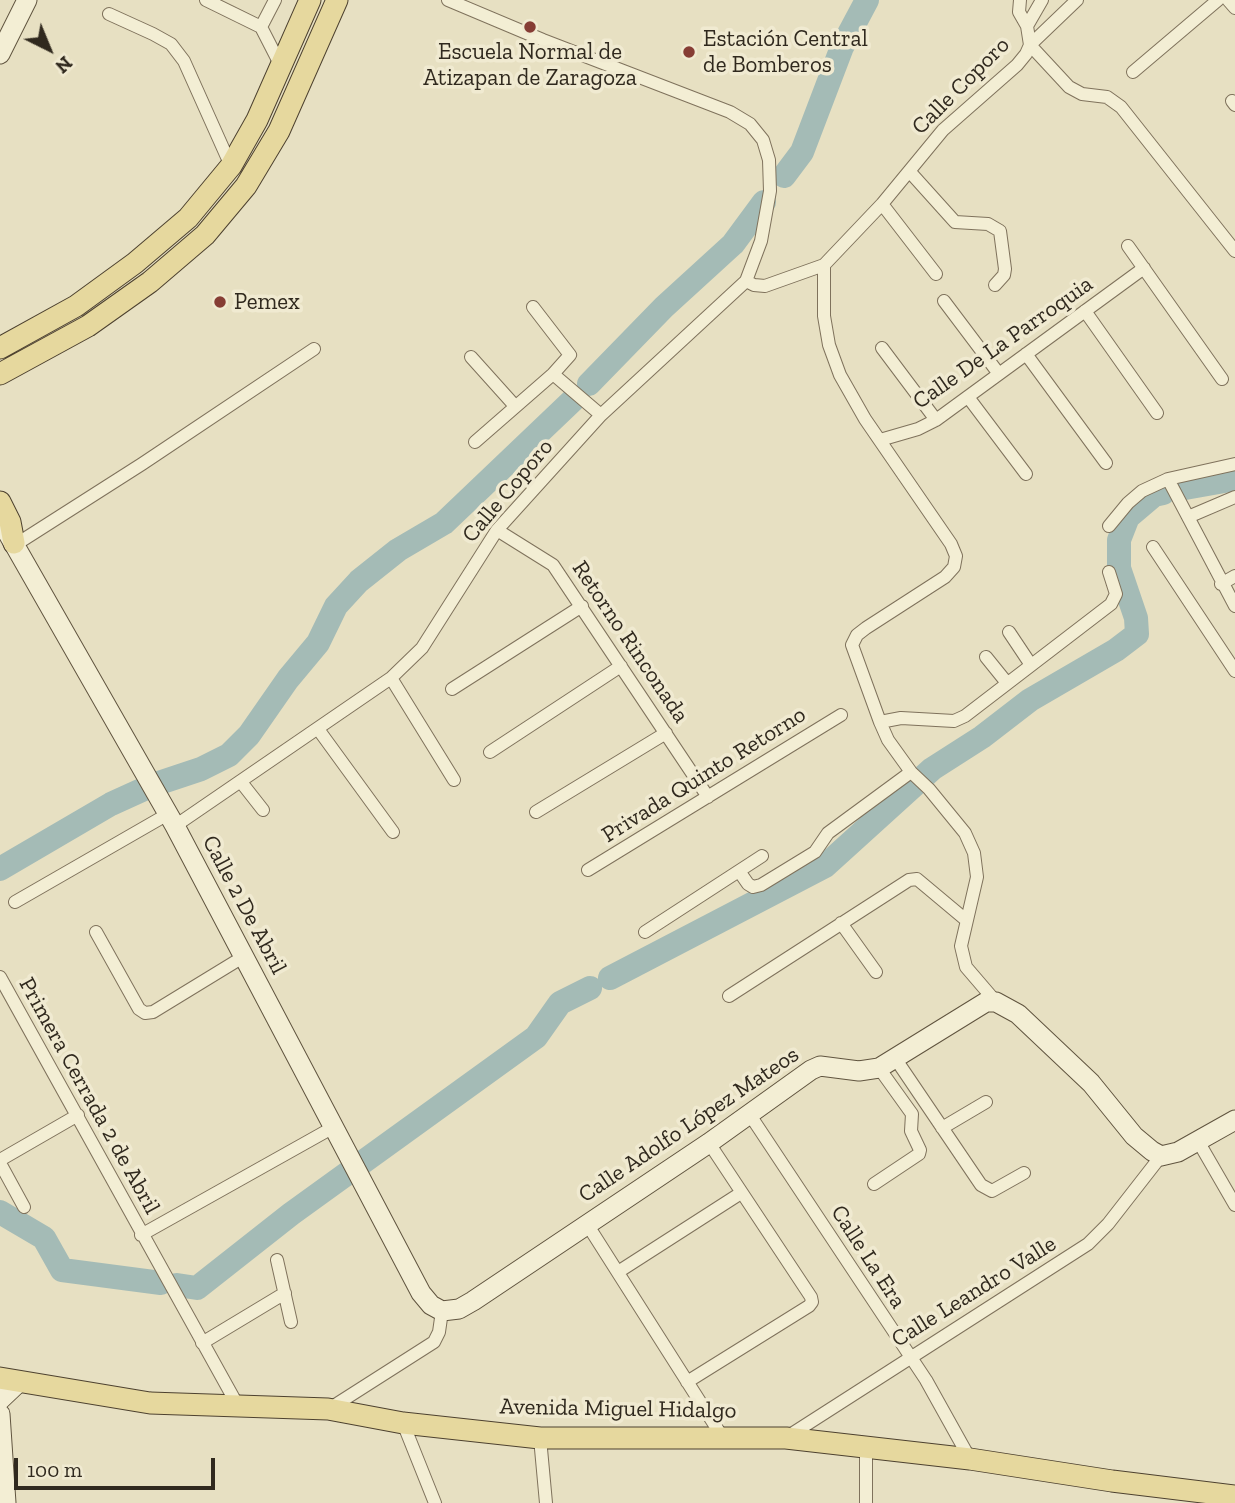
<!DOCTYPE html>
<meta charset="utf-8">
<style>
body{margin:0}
#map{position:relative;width:1235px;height:1503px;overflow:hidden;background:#e7e0c2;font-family:"Zilla Slab",serif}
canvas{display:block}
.north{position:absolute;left:14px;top:14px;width:70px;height:70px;-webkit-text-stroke:5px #f0ead1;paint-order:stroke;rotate:137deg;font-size:19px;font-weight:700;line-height:28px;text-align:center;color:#30291e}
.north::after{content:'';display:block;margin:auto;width:24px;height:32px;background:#30291e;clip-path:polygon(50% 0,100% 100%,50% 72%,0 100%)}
.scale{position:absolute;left:14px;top:1458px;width:201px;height:32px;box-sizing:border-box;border:4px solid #30291e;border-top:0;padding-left:9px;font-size:21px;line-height:24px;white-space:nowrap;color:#30291e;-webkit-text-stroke:5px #f0ead1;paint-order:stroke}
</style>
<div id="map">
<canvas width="1235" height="1503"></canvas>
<div class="north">N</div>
<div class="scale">100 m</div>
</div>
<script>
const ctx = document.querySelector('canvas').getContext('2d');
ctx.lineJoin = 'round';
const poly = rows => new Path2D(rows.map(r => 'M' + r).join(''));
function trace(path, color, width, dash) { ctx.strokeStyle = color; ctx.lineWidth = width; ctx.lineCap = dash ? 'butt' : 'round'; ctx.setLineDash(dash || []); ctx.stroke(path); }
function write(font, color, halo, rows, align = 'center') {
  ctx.font = font + ' "Zilla Slab",serif'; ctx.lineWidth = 7; ctx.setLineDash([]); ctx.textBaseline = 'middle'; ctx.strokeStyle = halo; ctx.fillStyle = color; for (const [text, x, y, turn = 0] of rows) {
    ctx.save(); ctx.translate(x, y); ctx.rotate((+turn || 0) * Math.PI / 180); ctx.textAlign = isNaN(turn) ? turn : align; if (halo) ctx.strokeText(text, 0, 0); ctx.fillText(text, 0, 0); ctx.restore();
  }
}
trace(poly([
 [784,176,802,152,842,47,867,0],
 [589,384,664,307,733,244,764,202],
 [1185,488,1235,479],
 [159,783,201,769,229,755,249,735,288,679,318,643,336,606,359,581,398,550,444,523,573,400],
 [0,869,111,804,144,789],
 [610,978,825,866,932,769,982,737,1030,700,1116,650,1137,634,1136,618,1119,568,1119,540,1128,517,1154,495,1163,493],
 [0,1212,44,1238,62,1270,161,1283],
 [177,1285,197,1288,291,1214,536,1037,560,1003,590,988]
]), '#a4bbb6', 24);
const street = poly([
 [206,0,261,27,281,66],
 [1077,0,1030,45,1069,87,1082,94,1107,97,1121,107,1235,251],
 [1228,0,1235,8],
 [109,14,153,34,171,44,184,61,231,166],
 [1027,26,1042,0],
 [261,27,275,0],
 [1133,72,1218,0],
 [1232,101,1235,105],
 [910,172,955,222,988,224,1000,231,1005,269,1004,275,995,285],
 [882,204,936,274],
 [1128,246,1222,379],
 [824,265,824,316,829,345,840,375,865,419,951,544,956,556,954,567,945,577,866,628,857,635,852,645,880,722,888,740,911,772,929,789,965,833,974,853,977,877,961,946,966,967,996,1002],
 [746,281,754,285,765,286,824,265,882,204,943,130,1017,65,1026,54,1030,45,1027,26,1019,12,1020,0],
 [944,301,999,374],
 [1085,311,1157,413],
 [882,348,936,420],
 [1026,354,1106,463],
 [471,357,515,406],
 [553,374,601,415],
 [968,397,1026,474],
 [880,440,918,429,936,420,1144,268],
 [475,442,553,374,570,355,533,307],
 [1168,479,1235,606],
 [1188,517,1235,497],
 [1109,526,1128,503,1142,491,1168,479,1235,464],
 [497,530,553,565,708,797],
 [15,545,142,464,314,349],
 [1153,547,1235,671],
 [1221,584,1235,576],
 [1009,632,1031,665],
 [986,657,1007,683],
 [391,678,454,780],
 [452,689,582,606],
 [880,722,901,718,954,721,965,716,1111,604,1116,594,1109,572],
 [318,729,393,832],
 [490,752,621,666],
 [241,782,263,810],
 [536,812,666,733],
 [175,826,391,678,422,648,497,530,601,415,746,281,761,241,770,191,769,160,763,140,750,124,730,112,543,40,448,0],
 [588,870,841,715],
 [739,871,748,884,753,887,761,885,815,852,828,833,911,772],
 [15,902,168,814],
 [841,923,876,972],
 [96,932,139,1009,145,1013,153,1012,243,957],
 [645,932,762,856],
 [0,977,238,1406],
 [729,996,909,880,917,879,966,920],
 [895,1058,981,1185,992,1191,1024,1173],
 [750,1115,926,1380,970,1459],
 [942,1128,986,1102],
 [1198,1141,1235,1205],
 [0,1160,78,1115],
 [0,1163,24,1207],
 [874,1184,919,1154,920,1150,911,1131,912,1114,879,1068],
 [587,1224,723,1438],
 [141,1235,332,1128],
 [277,1260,291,1322],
 [618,1272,741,1193],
 [202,1343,285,1293],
 [687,1382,809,1306,812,1302,811,1297,709,1143],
 [329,1409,434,1342,439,1332,442,1311],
 [403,1423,435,1503],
 [787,1437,1088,1244,1108,1224,1161,1156],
 [540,1438,546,1503],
 [866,1503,866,1448]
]);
const secondary = poly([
 [0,54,27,0],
 [6,530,175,826,421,1293,431,1305,442,1311,459,1309,473,1301,709,1143,811,1070,820,1066,859,1071,879,1068,986,1002,996,1002,1018,1014,1091,1083,1134,1136,1152,1151,1161,1156,1178,1152,1235,1120],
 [0,1400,20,1381],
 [0,1414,6,1503]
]);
const primary = poly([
 [0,348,76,306,135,263,188,218,231,166,257,120,310,0],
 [0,374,88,326,150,282,205,235,246,186,279,131,337,0],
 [0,502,10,522,14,543],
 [0,1378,150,1403,328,1409,403,1423,540,1438,786,1438,970,1459,1112,1481,1235,1496]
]);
trace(street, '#7f725c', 14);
trace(secondary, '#60543f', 21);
trace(primary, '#4d412f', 23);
trace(street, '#f3eed4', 12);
trace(secondary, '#f3eed4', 19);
trace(primary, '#e6d89e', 21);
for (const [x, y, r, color] of [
 [530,27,7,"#863d34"],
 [689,52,7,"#863d34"],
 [220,302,7,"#863d34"]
]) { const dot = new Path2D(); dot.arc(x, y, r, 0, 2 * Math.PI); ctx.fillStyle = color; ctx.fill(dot); trace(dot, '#f0ead1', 2.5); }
write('23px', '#30291e', '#f0ead1', [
 ["Estación Central",703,39],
 ["de Bomberos",703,65],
 ["Escuela Normal de",530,52,"center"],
 ["Atizapan de Zaragoza",530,78,"center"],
 ["Pemex",234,302]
], 'left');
write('23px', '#30291e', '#f0ead1', [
 ["Calle Coporo",961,86,-45],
 ["Calle De La Parroquia",1003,343,-35],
 ["Calle Coporo",508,491,-50],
 ["Retorno Rinconada",630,642,56],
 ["Privada Quinto Retorno",704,775,-32],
 ["Calle 2 De Abril",244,905,62],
 ["Primera Cerrada 2 de Abril",89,1096,61],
 ["Calle Adolfo López Mateos",689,1125,-34],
 ["Calle La Era",868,1257,57],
 ["Calle Leandro Valle",974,1292,-32],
 ["Avenida Miguel Hidalgo",618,1409,1]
]);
</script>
